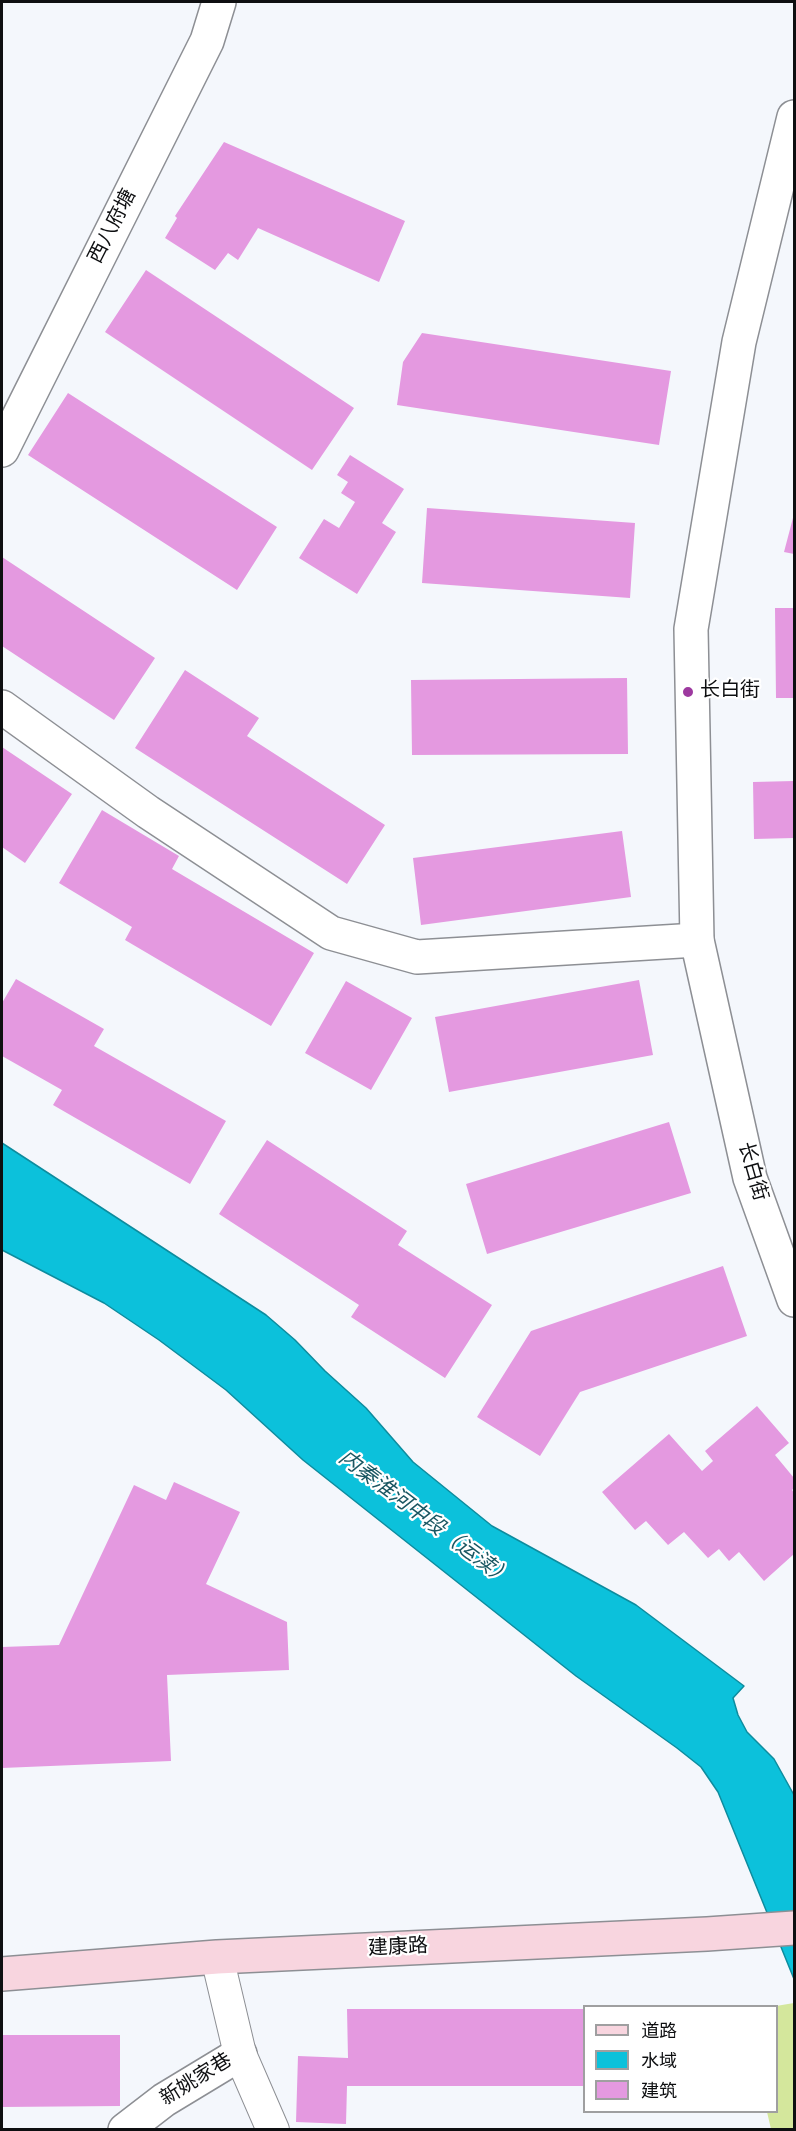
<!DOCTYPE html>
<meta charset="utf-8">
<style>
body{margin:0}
#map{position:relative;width:796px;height:2131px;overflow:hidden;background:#f4f7fc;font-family:Spectral,"Noto Sans SC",serif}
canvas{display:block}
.frame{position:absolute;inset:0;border:3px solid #0e0f11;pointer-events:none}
.legend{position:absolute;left:583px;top:2005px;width:195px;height:108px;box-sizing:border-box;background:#fff;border:2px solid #9f9fa0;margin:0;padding:8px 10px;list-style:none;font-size:18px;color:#0e0f11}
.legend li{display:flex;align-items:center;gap:12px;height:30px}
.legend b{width:30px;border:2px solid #9f9fa0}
</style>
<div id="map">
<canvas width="796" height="2131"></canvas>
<div class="frame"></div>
<ul class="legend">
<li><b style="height:8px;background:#f8d5df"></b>道路</li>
<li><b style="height:16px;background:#0cc1db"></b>水域</li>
<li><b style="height:16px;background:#e499e0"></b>建筑</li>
</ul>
</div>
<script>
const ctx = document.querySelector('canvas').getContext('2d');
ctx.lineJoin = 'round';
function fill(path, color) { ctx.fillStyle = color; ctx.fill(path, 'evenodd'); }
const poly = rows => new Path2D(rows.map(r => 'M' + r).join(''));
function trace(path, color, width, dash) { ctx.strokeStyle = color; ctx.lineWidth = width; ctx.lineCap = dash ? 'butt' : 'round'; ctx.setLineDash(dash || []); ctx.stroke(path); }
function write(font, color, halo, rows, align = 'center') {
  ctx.font = font + ' Spectral,"Noto Sans SC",serif'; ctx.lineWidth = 4.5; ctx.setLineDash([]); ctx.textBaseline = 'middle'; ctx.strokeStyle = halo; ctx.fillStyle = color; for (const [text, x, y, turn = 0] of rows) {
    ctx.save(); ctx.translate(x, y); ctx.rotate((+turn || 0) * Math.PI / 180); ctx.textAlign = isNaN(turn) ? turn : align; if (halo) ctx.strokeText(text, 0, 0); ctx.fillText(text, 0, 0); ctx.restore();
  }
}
fill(poly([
 [794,2003,794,2129,771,2129,767,2112,776,2112,776,2006]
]), '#d4e79c');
const water = poly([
 [2,1143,266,1315,295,1340,325,1371,366,1408,413,1462,492,1526,636,1605,744,1686,733,1698,738,1715,747,1732,774,1759,794,1795,794,1979,718,1792,701,1767,677,1748,576,1676,303,1460,226,1390,159,1340,104,1303,2,1250,2,1143]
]);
fill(water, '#0cc1db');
trace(water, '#0d8c9e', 1.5);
fill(poly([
 [224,142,405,221,379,282,258,228,238,260,228,253,215,270,165,238,177,218,175,216],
 [146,270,354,408,312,470,105,332],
 [422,333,671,371,659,445,397,405,403,362],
 [68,393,277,527,237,590,28,455],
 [350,455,404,489,382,523,396,532,357,594,299,558,324,519,339,528,355,502,341,493,348,482,337,475],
 [427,508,635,523,630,598,422,583],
 [794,514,794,554,784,552],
 [2,557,155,658,114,720,2,646],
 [775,608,794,608,794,698,776,698],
 [185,670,259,718,247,736,385,825,347,884,135,748],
 [627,678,628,754,412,755,411,680],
 [2,747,72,794,25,863,2,847],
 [794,781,794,838,754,839,753,782],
 [102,810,179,856,172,869,314,953,271,1026,125,940,132,927,59,883],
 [622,831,631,897,421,925,413,858],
 [16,979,104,1029,94,1046,226,1121,190,1184,53,1105,62,1090,2,1056,2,1003],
 [639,980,653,1055,449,1092,435,1017],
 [346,981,412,1018,371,1090,305,1053],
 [669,1122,691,1193,487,1254,466,1184],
 [267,1140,407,1231,398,1245,492,1305,445,1378,351,1317,359,1305,219,1214],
 [723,1266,747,1336,580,1392,540,1456,477,1417,531,1331],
 [757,1406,789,1443,775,1455,794,1478,794,1488,792,1490,794,1493,794,1554,764,1581,739,1552,729,1561,719,1549,708,1558,684,1532,668,1545,646,1521,635,1530,602,1492,669,1434,702,1471,713,1461,705,1451],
 [174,1482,240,1512,206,1584,287,1622,289,1670,167,1675,171,1761,2,1768,2,1647,59,1645,134,1485,166,1500],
 [347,2009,584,2009,584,2086,347,2086,346,2124,296,2122,298,2056,348,2058],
 [2,2035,120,2035,120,2106,2,2107]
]), '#e499e0');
const pedestrian = poly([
 [217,1957,240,2054,273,2130]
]);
const minor = poly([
 [2,450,207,41,219,2],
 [2,707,148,812,331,933,417,957,697,940],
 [125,2130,164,2100,240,2054]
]);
const tertiary = poly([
 [794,117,739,342,691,629,697,940,750,1178,794,1300]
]);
const secondary = poly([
 [2,1974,217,1957,707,1934,794,1928]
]);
trace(pedestrian, '#8d8f94', 34);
trace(minor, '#8d8f94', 36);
trace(tertiary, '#8d8f94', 36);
trace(secondary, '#8d8f94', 36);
trace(pedestrian, '#fff', 32);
trace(minor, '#fff', 33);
trace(tertiary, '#fff', 33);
trace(secondary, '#f8d5df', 33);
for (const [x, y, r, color] of [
 [688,692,6,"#9d399f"]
]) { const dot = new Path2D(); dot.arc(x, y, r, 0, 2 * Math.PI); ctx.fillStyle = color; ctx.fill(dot); trace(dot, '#fff', 2); }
write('20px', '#0e0f11', '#fff', [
 ["西八府塘",114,227,-63],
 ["长白街",751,1172,74],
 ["建康路",398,1949,-3],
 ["新姚家巷",197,2081,-32]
]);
write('20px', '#0e0f11', '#fff', [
 ["长白街",700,692]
], 'left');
write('italic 21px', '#1a5762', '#fff', [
 ["内秦淮河中段（运渎）",424,1520,37]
]);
</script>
